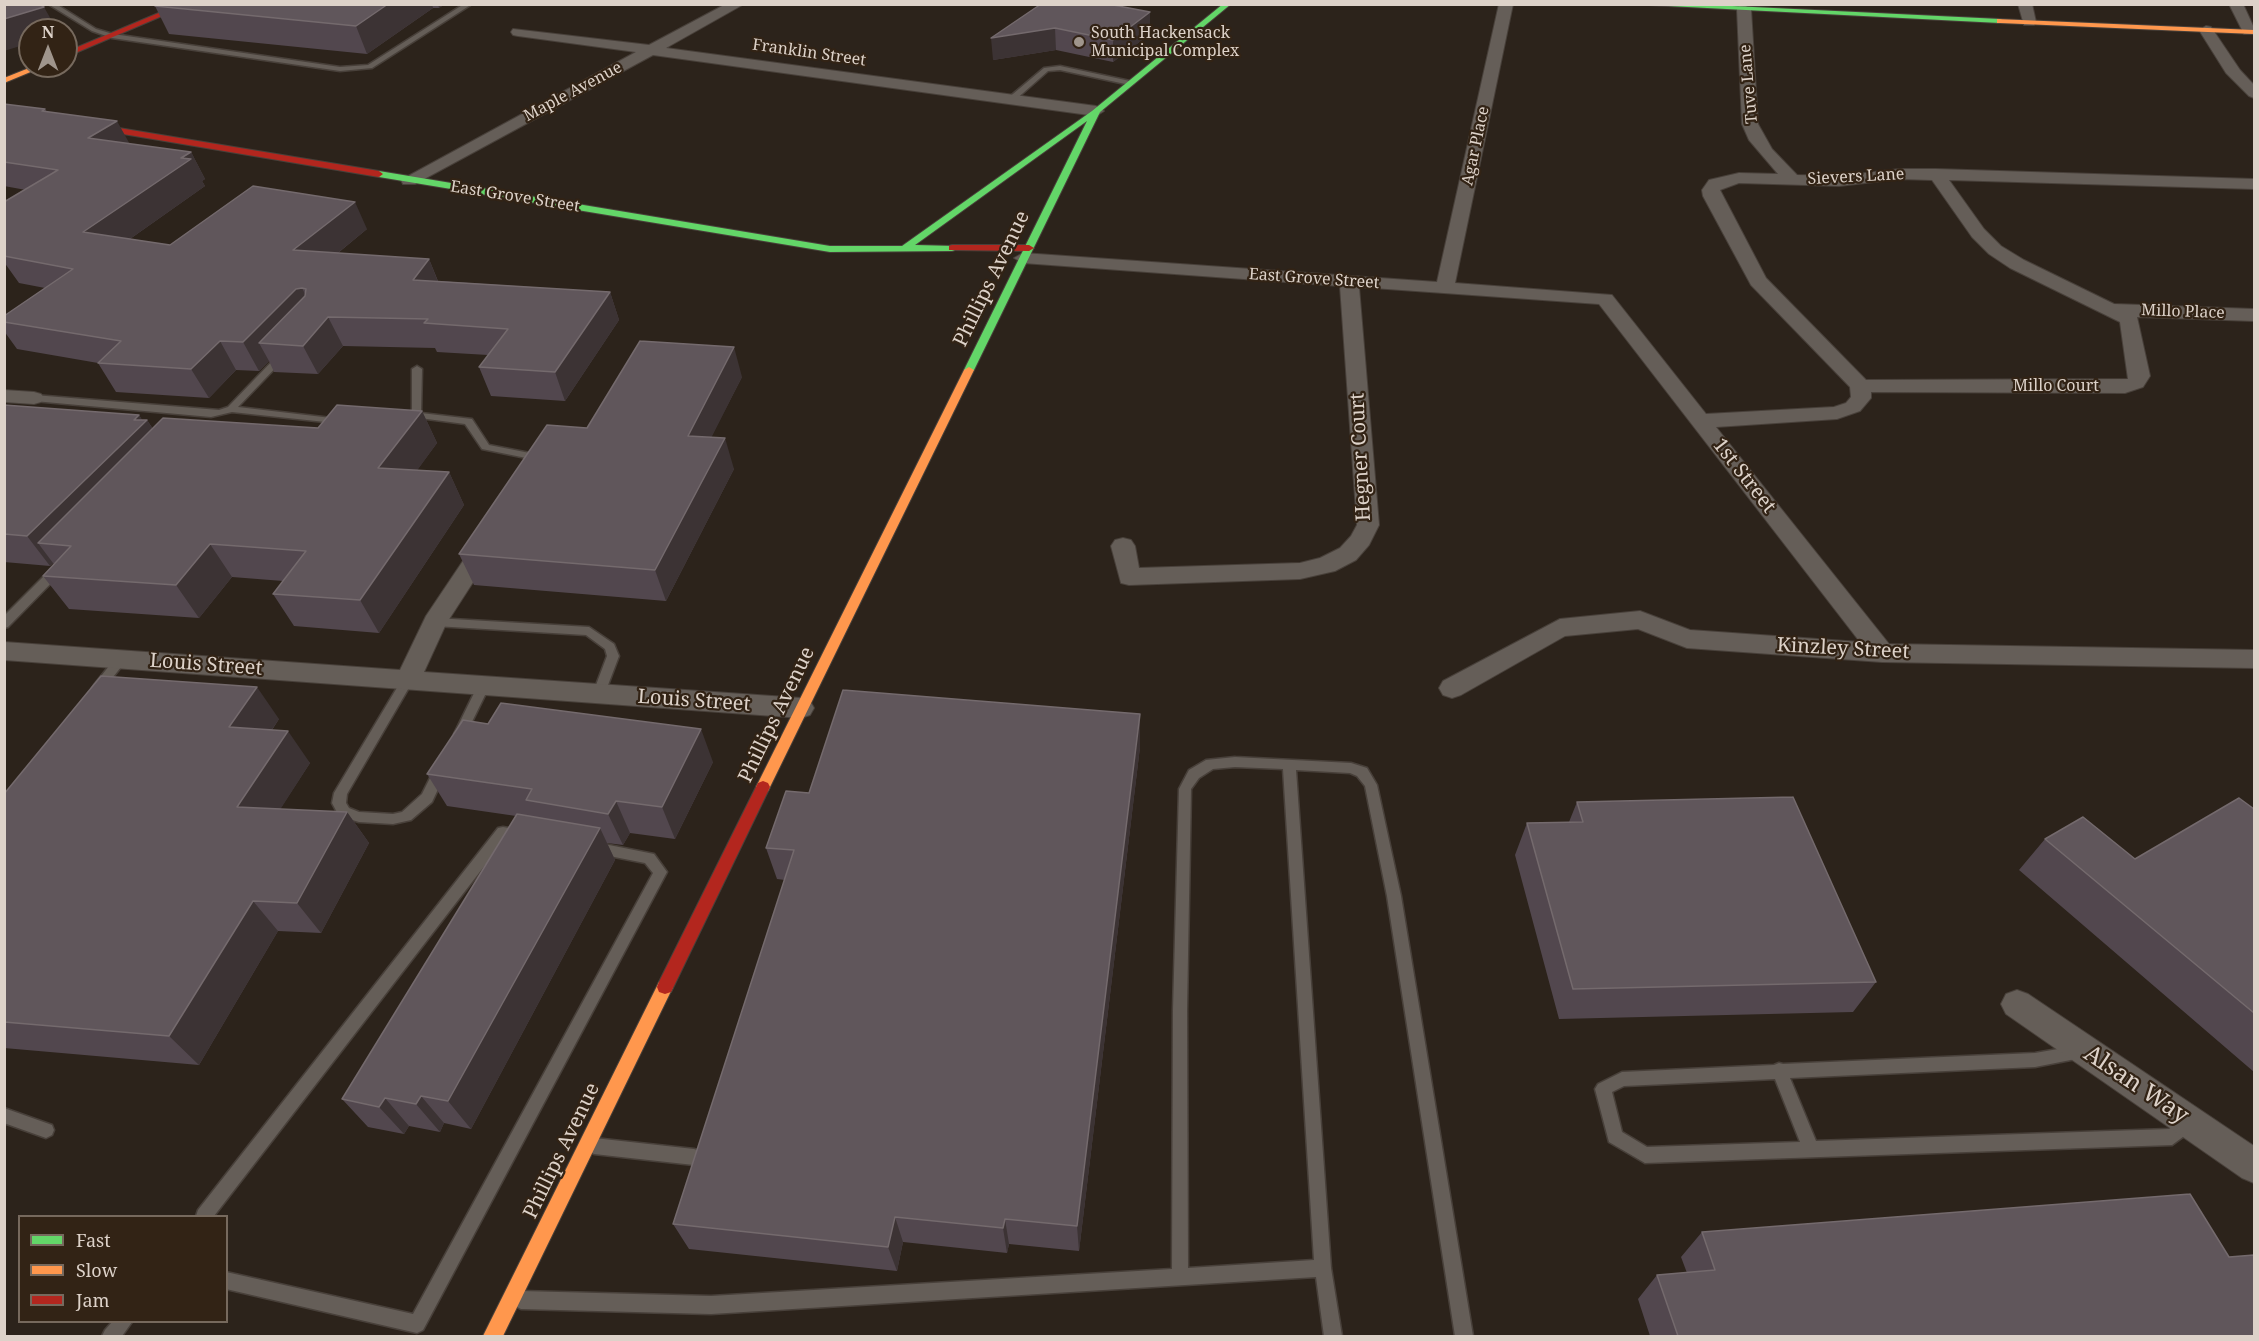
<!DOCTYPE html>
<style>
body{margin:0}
#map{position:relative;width:2259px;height:1341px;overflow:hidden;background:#2c231b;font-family:"Noto Serif",serif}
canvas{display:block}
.frame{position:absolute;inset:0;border:6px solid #ddd2c9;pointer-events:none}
.legend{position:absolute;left:18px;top:1215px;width:210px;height:108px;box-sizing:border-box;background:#322315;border:2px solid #76695d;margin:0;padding:8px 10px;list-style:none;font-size:18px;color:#ddd2c9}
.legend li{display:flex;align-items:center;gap:12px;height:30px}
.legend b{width:30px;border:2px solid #76695d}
.north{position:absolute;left:18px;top:18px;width:60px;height:60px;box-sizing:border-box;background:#322315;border:2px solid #76695d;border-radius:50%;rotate:0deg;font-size:16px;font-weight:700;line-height:24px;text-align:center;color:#ddd2c9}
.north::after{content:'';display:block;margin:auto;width:21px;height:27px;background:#9f958c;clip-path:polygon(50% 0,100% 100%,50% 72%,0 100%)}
</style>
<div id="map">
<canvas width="2259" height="1341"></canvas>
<div class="frame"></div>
<ul class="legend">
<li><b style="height:8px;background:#63d668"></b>Fast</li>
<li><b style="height:8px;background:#ff974d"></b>Slow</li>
<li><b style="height:8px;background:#b3261e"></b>Jam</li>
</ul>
<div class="north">N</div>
</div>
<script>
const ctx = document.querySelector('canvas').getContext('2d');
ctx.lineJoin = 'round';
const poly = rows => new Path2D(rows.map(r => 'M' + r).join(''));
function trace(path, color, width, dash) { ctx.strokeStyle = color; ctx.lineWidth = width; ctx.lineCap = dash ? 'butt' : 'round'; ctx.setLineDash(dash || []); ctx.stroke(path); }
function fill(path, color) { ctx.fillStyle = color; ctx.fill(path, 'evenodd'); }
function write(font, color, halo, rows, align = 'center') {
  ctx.font = font + ' "Noto Serif",serif'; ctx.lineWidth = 4.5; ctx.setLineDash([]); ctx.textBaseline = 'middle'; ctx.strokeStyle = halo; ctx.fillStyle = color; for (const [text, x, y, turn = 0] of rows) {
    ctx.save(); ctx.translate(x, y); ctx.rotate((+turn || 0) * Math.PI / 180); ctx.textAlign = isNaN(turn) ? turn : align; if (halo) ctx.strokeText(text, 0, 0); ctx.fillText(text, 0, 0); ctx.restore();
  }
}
const lane = poly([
 [48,4,56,4,96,29,113,34,340,67,368,65,464,4,472,4,372,68,340,71,112,38,92,31,48,4],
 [1060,66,1130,81,1134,83,1130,85,1060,70,1048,71,1014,101,1007,99,1044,68,1060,66],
 [282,353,287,356,285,358,238,407,340,419,345,422,344,424,232,412,211,417,34,401,29,398,34,395,219,410,228,407,279,354,282,353],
 [417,366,422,369,421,413,472,419,489,445,545,456,546,458,545,460,541,461,482,449,465,424,412,417,412,369,417,366],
 [58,565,62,566,64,569,62,572,8,627,4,628,4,616,54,566,58,565],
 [435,618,589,627,614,644,619,656,605,693,603,696,599,698,595,696,593,693,607,656,605,649,586,635,435,626,429,622,435,618],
 [121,655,125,656,127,659,125,662,102,691,94,691,92,688,94,685,117,656,121,655],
 [408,675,414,679,347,794,346,803,349,808,359,812,393,814,402,812,422,794,436,766,446,766,447,770,432,802,411,820,393,824,359,822,339,816,332,803,334,793,404,676,408,675],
 [484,681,490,685,466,734,464,737,456,737,454,734,478,685,484,681],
 [1235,757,1351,763,1367,768,1377,785,1401,896,1473,1336,1455,1336,1387,896,1365,786,1357,776,1350,773,1296,770,1331,1268,1342,1336,1324,1336,1316,1277,711,1314,521,1309,515,1306,512,1300,515,1294,521,1291,711,1296,1172,1269,1173,1010,1179,789,1189,770,1206,760,1235,757],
 [1235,767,1283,769,1314,1260,1188,1268,1187,1010,1191,789,1199,778,1213,769,1235,767],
 [503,827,526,831,528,835,526,839,521,840,506,838,214,1216,196,1216,198,1210,498,828,503,827],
 [594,842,654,854,667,872,423,1330,417,1333,226,1289,226,1272,413,1314,653,873,645,863,589,852,587,848,589,844,594,842],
 [2081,1045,2086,1047,2089,1052,2086,1057,2035,1067,1790,1078,1816,1141,2169,1129,2189,1115,2195,1118,2197,1123,2195,1128,2172,1145,1645,1163,1609,1142,1595,1089,1598,1084,1622,1072,1774,1065,1779,1063,1783,1064,2035,1053,2081,1045],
 [1775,1079,1800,1142,1647,1147,1622,1132,1612,1092,1624,1086,1775,1079],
 [4,1108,52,1125,54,1130,52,1135,46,1138,4,1123,4,1108],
 [594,1138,694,1149,700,1151,702,1157,700,1163,694,1165,594,1154,588,1151,586,1146,588,1141,594,1138],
 [112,1322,132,1322,122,1336,102,1336,105,1330,112,1322]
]);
const street = poly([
 [726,4,744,4,666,48,1096,106,1104,111,1096,116,653,55,415,184,403,184,401,180,636,52,518,36,513,35,511,32,513,29,649,45,726,4],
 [1499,4,1513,4,1455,283,1612,295,1706,414,1834,407,1846,403,1851,397,1850,387,1751,285,1703,196,1702,190,1709,180,1739,173,1778,174,1749,140,1742,124,1737,9,1739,6,1744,5,1751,9,1758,124,1772,149,1797,175,1839,176,1900,169,1936,169,2254,179,2254,189,1949,180,1984,229,2001,246,2024,260,2114,304,2254,309,2254,321,2137,317,2150,376,2143,387,2125,393,1871,392,1871,398,1860,411,1837,419,1716,427,1889,644,2254,650,2254,668,1882,662,1687,648,1638,629,1565,636,1461,695,1452,698,1443,695,1439,688,1443,681,1560,619,1640,611,1690,630,1860,642,1599,304,1359,287,1379,525,1369,545,1356,560,1335,571,1300,579,1129,585,1121,583,1111,546,1115,540,1123,538,1131,540,1135,546,1139,568,1300,563,1320,558,1340,548,1351,536,1357,525,1340,286,1023,263,1014,258,1023,253,1437,282,1499,4],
 [1900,179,1932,180,1972,237,1989,254,2010,268,2120,322,2128,379,1866,380,1766,278,1720,190,1739,183,1839,186,1900,179],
 [2018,4,2032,4,2036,22,2034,25,2024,25,2018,4],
 [2229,4,2243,4,2254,28,2254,34,2244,34,2229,4],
 [2206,26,2211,27,2240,70,2254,85,2254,98,2249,96,2226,73,2199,30,2206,26],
 [4,390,34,392,41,394,44,398,41,402,34,404,4,402,4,390],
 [487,534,495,537,499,542,446,624,424,672,801,698,810,701,814,708,810,715,801,718,4,660,4,642,400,670,426,616,479,537,487,534],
 [2017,990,2028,994,2254,1146,2254,1183,2242,1178,2006,1014,2001,1004,2006,994,2017,990]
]);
const fast = poly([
 [1223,4,1231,4,1100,112,974,370,969,373,964,370,1087,121,915,245,955,246,955,250,952,251,830,252,379,177,375,174,379,171,830,246,902,246,1092,111,1223,4],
 [1629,4,1691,4,2000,19,2004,21,2000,23,1629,4]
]);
const slow = poly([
 [1997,19,2254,30,2254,34,2000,23,1997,23,1997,19],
 [34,66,45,66,4,83,4,78,34,66],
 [969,367,974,370,770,787,768,791,763,793,758,791,756,787,964,370,969,367],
 [665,980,671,982,673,987,503,1336,483,1336,659,982,665,980]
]);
const jam = poly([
 [180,4,190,4,66,57,66,52,180,4],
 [4,109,379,171,383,174,379,177,4,114,4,109],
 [952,245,1029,245,1034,248,1029,251,949,250,949,246,952,245],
 [763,781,768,783,770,787,671,992,665,994,659,992,657,987,659,982,756,787,758,783,763,781]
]);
trace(lane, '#48403a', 3);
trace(street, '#48403a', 2);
trace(fast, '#48403a', 2);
trace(slow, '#48403a', 2);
trace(jam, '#48403a', 2);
fill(lane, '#655e58');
fill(street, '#655e58');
fill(fast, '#63d668');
fill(slow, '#ff974d');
fill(jam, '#b3261e');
fill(poly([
 [158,4,445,4,439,8,433,8,367,54,169,34,155,6],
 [1041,4,1150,12,1150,34,1113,62,1056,50,993,60],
 [4,104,45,109,47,112,130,144,191,152,205,179,202,181,205,186,130,239,170,245,367,229,338,253,429,259,438,281,610,292,619,320,565,401,491,396,479,367,488,355,437,352,435,348,343,346,318,374,274,372,269,361,259,371,236,370,209,398,116,392,98,363,17,349,4,331,4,316,45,288,19,283,4,262,4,202,26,190,4,186],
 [742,377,711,437,734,469,666,601,474,585,459,554,587,428],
 [4,405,139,415,142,420,147,420,153,429,318,428,422,411,437,443,417,470,449,472,464,505,379,633,294,626,273,594,283,581,232,577,199,618,69,609,43,576,54,564,53,563,50,566,4,562],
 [279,719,272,730,310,763,280,809,347,812,369,843,321,933,278,931,199,1065,4,1048,4,794],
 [1140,747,1079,1251,1009,1244,1007,1253,903,1242,897,1271,689,1249,673,1224,785,880,777,879,766,848,809,793],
 [713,762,675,839,630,833,623,845,607,843,615,860,471,1129,444,1123,440,1132,409,1126,404,1134,368,1127,342,1099,516,816,447,806,427,774],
 [1577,802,1876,982,1853,1012,1559,1019,1515,855,1527,823,1569,822],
 [2254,809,2254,1072,2019,870,2045,839,2135,859],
 [1702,1232,2229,1257,2254,1336,1650,1336,1638,1299,1657,1275,1687,1273,1681,1257]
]), '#52474e');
fill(poly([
 [388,4,432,4,433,8,367,54,356,26],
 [438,4,445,4,439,8],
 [44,7,57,30,30,30,30,43,4,51,4,19],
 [1150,12,1150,34,1113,62,1113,40],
 [1055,28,1056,50,993,60,991,38],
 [117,121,132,148,88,138],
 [191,152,205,179,202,181,205,186,100,260,83,232],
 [355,202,367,229,307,278,293,250],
 [429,259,440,287,413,280],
 [302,288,316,316,259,343,269,361,259,371,243,342,296,289],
 [610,292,619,320,565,401,555,372],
 [328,317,343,346,318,374,303,346],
 [220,341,236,370,209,398,191,369],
 [734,347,742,377,697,466,688,436],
 [422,411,437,443,395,501,378,468],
 [139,415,144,423,147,420,166,450,38,543,53,563,50,566,27,536],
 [725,438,734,469,666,601,655,570],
 [449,472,464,505,379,633,360,600],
 [210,544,232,577,199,618,176,585],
 [257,687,279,719,252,759,229,727],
 [1140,714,1140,747,1079,1251,1077,1226],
 [701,729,713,762,675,839,662,807],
 [288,731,310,763,262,838,237,807],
 [616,801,630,833,623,845,608,814],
 [347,812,369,843,321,933,297,903],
 [600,828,615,860,471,1129,448,1101],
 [253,901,278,931,199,1065,169,1036],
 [421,1096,444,1123,440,1132,416,1104],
 [385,1098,409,1126,404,1134,379,1107],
 [895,1217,903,1242,897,1271,888,1247],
 [1005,1219,1009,1244,1007,1253,1003,1228]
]), '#3c3334');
const building = poly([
 [4,4,39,4,44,7,4,19,4,4],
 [158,4,388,4,356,26,155,6,158,4],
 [1041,4,1108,4,1150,12,1113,40,1055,28,991,38,1041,4],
 [4,104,45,109,42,111,117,121,88,138,191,152,181,158,191,159,83,232,170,245,253,186,355,202,293,250,429,259,413,280,610,292,555,372,479,367,508,329,424,323,428,319,328,317,303,346,259,343,305,296,306,289,302,288,296,289,243,342,220,341,191,369,98,363,121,341,4,322,4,316,73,269,4,256,4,202,58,170,4,162,4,104],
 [640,341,734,347,688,436,725,438,655,570,459,554,547,425,587,428,640,341],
 [4,405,139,415,134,420,147,420,27,536,4,534,4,405],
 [337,405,422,411,378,468,449,472,360,600,273,594,306,551,210,544,176,585,43,576,71,546,38,543,163,418,318,428,337,405],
 [101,676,257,687,229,727,288,731,237,807,347,812,297,903,253,901,169,1036,4,1022,4,794,101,676],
 [843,690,1140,714,1077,1226,1005,1219,1003,1228,895,1217,888,1247,673,1224,794,850,766,848,786,791,809,793,843,690],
 [501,703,701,729,662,807,616,801,608,814,526,800,532,789,427,774,463,720,488,724,501,703],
 [1793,797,1876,982,1573,989,1527,823,1583,822,1577,802,1793,797],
 [2239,798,2254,809,2254,1013,2045,839,2083,817,2135,859,2239,798],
 [517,814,600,828,448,1101,421,1096,416,1104,385,1098,379,1107,342,1099,517,814],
 [2190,1194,2229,1257,2254,1255,2254,1336,1678,1336,1657,1275,1715,1270,1702,1232,2190,1194]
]);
fill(building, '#60565b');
trace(building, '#746a6d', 1.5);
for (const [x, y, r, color] of [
 [1079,42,6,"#9f958c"]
]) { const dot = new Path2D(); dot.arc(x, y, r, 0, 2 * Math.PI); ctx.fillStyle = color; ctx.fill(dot); trace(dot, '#322315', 2); }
write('16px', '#ddd2c9', '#322315', [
 ["South Hackensack",1091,33],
 ["Municipal Complex",1091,51]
], 'left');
write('16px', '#ddd2c9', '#322315', [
 ["Franklin Street",809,53,8],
 ["Tuve Lane",1749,84,-95],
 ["Maple Avenue",573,92,-28],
 ["Agar Place",1476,146,-78],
 ["Sievers Lane",1856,177,-3],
 ["East Grove Street",515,197,9],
 ["East Grove Street",1314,279,4],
 ["Millo Place",2183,312,2],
 ["Millo Court",2056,386]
]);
write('20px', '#ddd2c9', '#322315', [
 ["Phillips Avenue",992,279,-64],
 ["Hegner Court",1361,457,-93],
 ["1st Street",1744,476,52],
 ["Kinzley Street",1843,649,3],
 ["Louis Street",206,665,4],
 ["Louis Street",694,701,4],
 ["Phillips Avenue",777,715,-64],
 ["Phillips Avenue",562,1151,-64]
]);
write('24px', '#ddd2c9', '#322315', [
 ["Alsan Way",2136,1085,34]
]);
</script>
